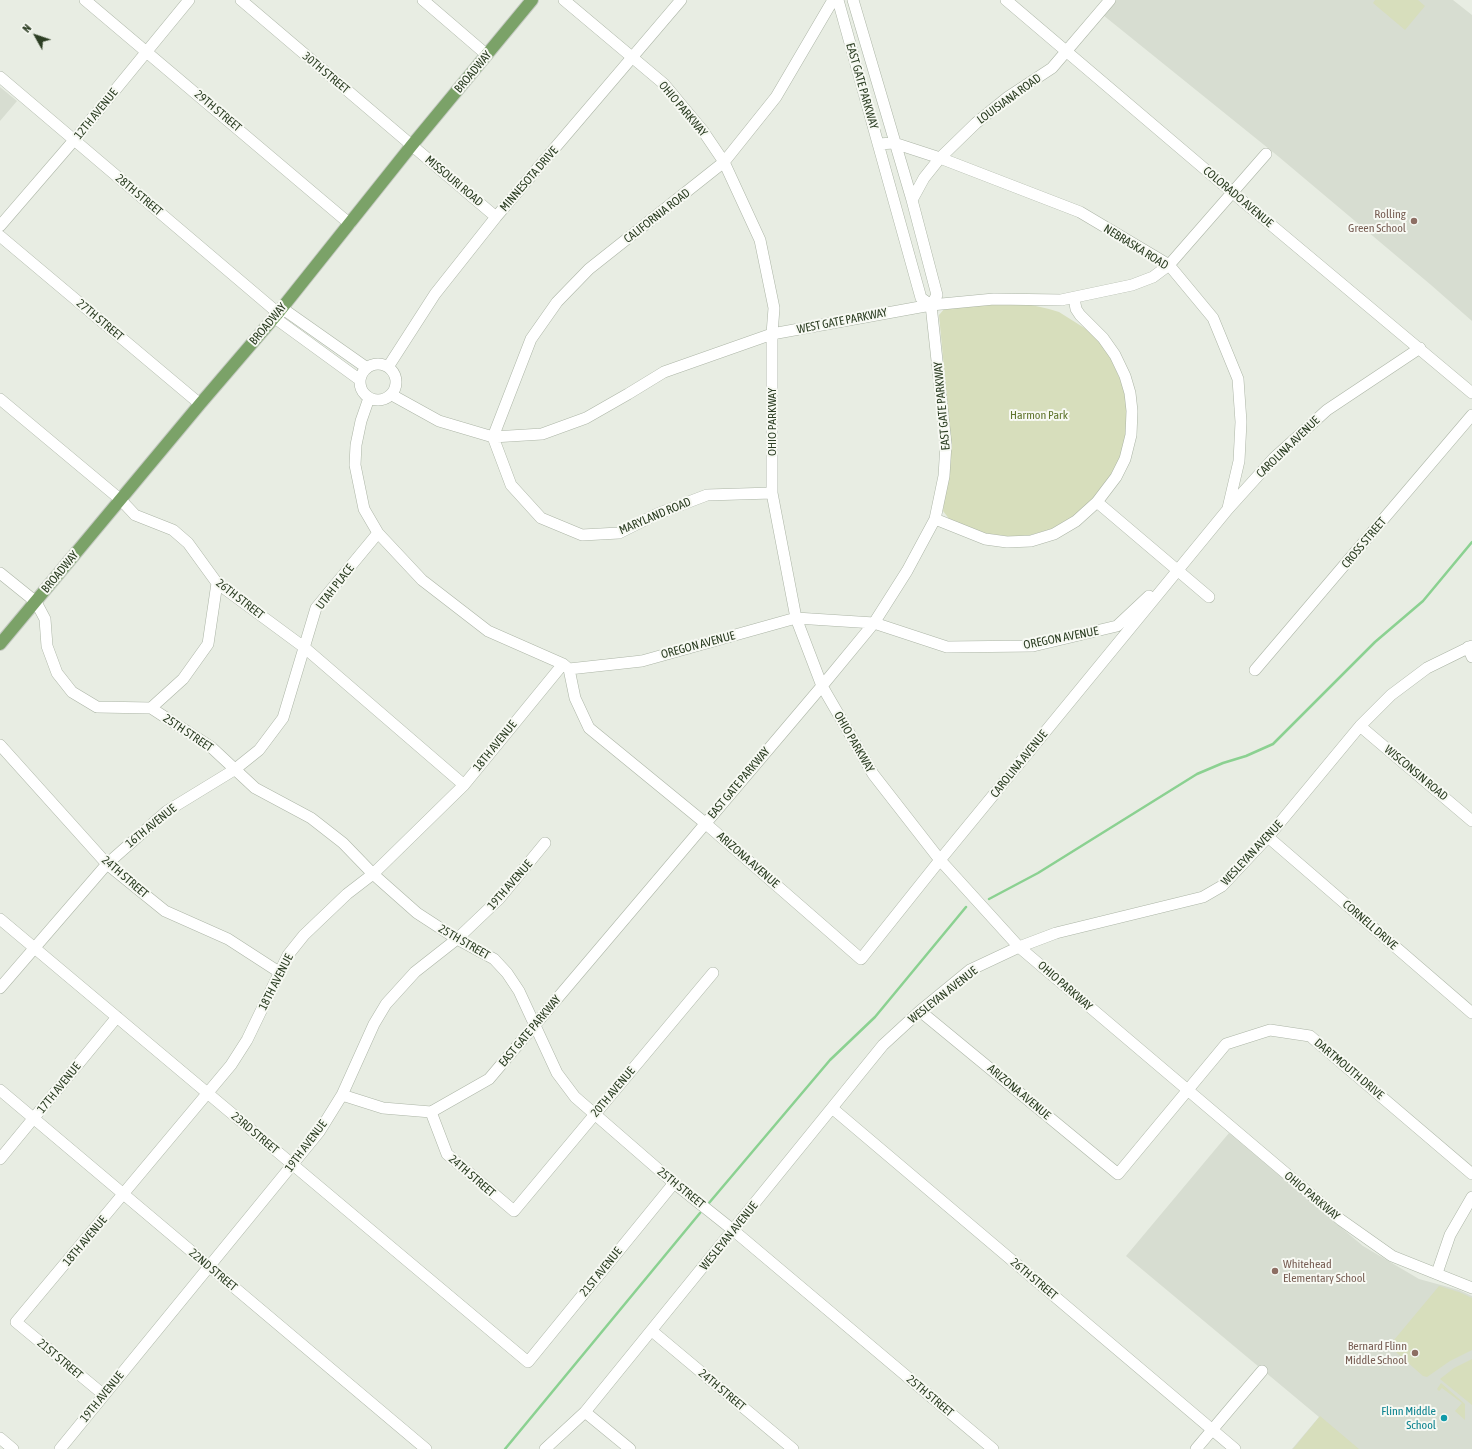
<!DOCTYPE html>
<style>
body{margin:0}
#map{position:relative;width:1472px;height:1449px;overflow:hidden;background:#e8ede3;font-family:"Asap Condensed",sans-serif}
canvas{display:block}
.north{position:absolute;left:16px;top:16px;width:40px;height:40px;-webkit-text-stroke:3px #f7f9f3;paint-order:stroke;rotate:310deg;font-size:11px;font-weight:700;line-height:16px;text-align:center;color:#2c3e23}
.north::after{content:'';display:block;margin:auto;width:14px;height:18px;background:#2c3e23;clip-path:polygon(50% 0,100% 100%,50% 72%,0 100%)}
</style>
<div id="map">
<canvas width="1472" height="1449"></canvas>
<div class="north">N</div>
</div>
<script>
const ctx = document.querySelector('canvas').getContext('2d');
ctx.lineJoin = 'round';
function fill(path, color) { ctx.fillStyle = color; ctx.fill(path, 'evenodd'); }
const poly = rows => new Path2D(rows.map(r => 'M' + r).join(''));
function trace(path, color, width, dash) { ctx.strokeStyle = color; ctx.lineWidth = width; ctx.lineCap = dash ? 'butt' : 'round'; ctx.setLineDash(dash || []); ctx.stroke(path); }
function write(font, color, halo, rows, align = 'center') {
  ctx.font = font + ' "Asap Condensed",sans-serif'; ctx.lineWidth = 4; ctx.setLineDash([]); ctx.textBaseline = 'middle'; ctx.strokeStyle = halo; ctx.fillStyle = color; for (const [text, x, y, turn = 0] of rows) {
    ctx.save(); ctx.translate(x, y); ctx.rotate((+turn || 0) * Math.PI / 180); ctx.textAlign = isNaN(turn) ? turn : align; if (halo) ctx.strokeText(text, 0, 0); ctx.fillText(text, 0, 0); ctx.restore();
  }
}
fill(poly([
 [1116,0,1453,0,1472,15,1472,321,1431,285,1279,157,1103,15],
 [0,87,17,101,0,121],
 [1229,1133,1363,1246,1419,1279,1459,1290,1472,1296,1472,1449,1292,1449,1319,1417,1126,1256]
]), '#d7ddd1');
fill(poly([
 [1375,0,1418,0,1425,6,1405,30,1373,3],
 [1005,304,1027,304,1049,309,1059,312,1086,329,1098,340,1111,359,1123,386,1127,406,1127,425,1123,449,1115,469,1096,497,1074,516,1051,529,1027,536,1015,537,981,533,950,520,943,511,951,441,939,315,945,308],
 [1439,1286,1459,1292,1472,1298,1472,1350,1450,1361,1427,1377,1423,1376,1389,1346],
 [1472,1359,1472,1405,1440,1379,1454,1368],
 [1441,1383,1465,1404,1465,1420,1455,1411,1462,1403,1442,1388,1439,1391,1437,1389],
 [1320,1416,1359,1449,1293,1449]
]), '#d7debc');
trace(poly([
 [989,899,1038,873,1197,774,1223,763,1246,756,1273,744,1375,642,1423,601,1472,542],
 [709,1203,830,1060,875,1017,966,907],
 [505,1449,700,1213]
]), '#8bd191', 2.5);
const minor = poly([
 [85,0,350,224],
 [241,0,496,217],
 [423,0,487,55],
 [564,0,664,84,703,131,724,162,760,240,774,308,772,334,772,493,796,618,822,686,873,774,940,860,1019,947,1341,1220,1392,1256,1472,1288],
 [838,0,921,298,931,305],
 [1006,0,1233,193,1472,393],
 [0,77,278,313],
 [878,144,894,143,940,158,1080,212,1169,265,1213,318,1238,379,1241,422,1239,461,1228,508],
 [912,200,924,178,940,158,976,123,1008,97,1052,68,1110,0],
 [0,226,75,139,189,0],
 [0,236,200,404],
 [278,313,279,321,360,380],
 [278,313,286,311,367,368],
 '360 382a18 18 0 1 1 36 0a18 18 0 1 1-36 0Z',
 [388,367,435,294,496,217,681,0],
 [392,395,439,421,493,437,542,434,586,418,628,394,664,372,772,334,931,305,994,299,1061,300,1132,285,1153,277,1169,265,1266,154],
 [369,398,361,421,356,445,355,465,364,509,378,533,422,580,488,631,563,664,569,669,642,661,796,618,874,623,947,647,1033,646,1117,626,1149,596],
 [0,399,121,500,135,515,173,530,188,543,217,583,305,648,464,785],
 [772,493,707,495,657,514,619,533,582,535,541,518,511,485,493,437,531,339,557,302,589,269,724,162,776,97,833,0],
 [1097,502,1209,597],
 [935,519,985,539,1007,542,1031,541,1054,534,1076,521,1097,502,1116,477,1125,459,1131,435,1132,411,1130,393,1125,376,1115,355,1103,338,1080,315,1076,309,1074,298],
 [0,573,36,602,45,619,47,646,57,673,72,692,97,707,151,708,211,747,255,788,311,818,343,843,373,874,417,913,457,939,494,959,507,973,519,991,557,1073,575,1097,674,1183,733,1230,993,1449],
 [1468,647,1472,657],
 [569,669,575,698,589,728,705,823,861,959,940,860,1228,509,1274,458,1327,410,1420,348],
 [1255,670,1472,415],
 [151,708,183,679,208,644,217,583],
 [1360,726,1472,821],
 [0,745,107,864,165,911,228,939,279,972],
 [1268,837,1472,1013],
 [0,919,528,1362,674,1183],
 [0,988,107,864,167,811,234,770,259,750,283,718,316,608,378,533],
 [920,1011,1118,1174,1226,1044,1270,1030,1310,1036,1472,1174],
 [0,1090,426,1449],
 [342,1095,383,1108,431,1112,489,1079,822,686,874,623,907,571,935,519,944,476,946,444,931,305,937,295,912,200,853,0],
 [832,1108,1235,1449],
 [431,1112,447,1154,514,1211,713,973],
 [0,1159,117,1017],
 [1437,1273,1450,1235,1472,1197],
 [652,1331,793,1449],
 [104,1395,16,1322,231,1065,247,1040,288,955,304,935,347,894,373,874,464,785,563,664],
 [585,1412,630,1449],
 [0,1438,13,1449],
 [60,1449,319,1132,342,1095,374,1024,386,1004,415,972,457,939,499,899,545,843],
 [545,1449,585,1412,883,1045,920,1011,970,970,1019,947,1056,933,1203,897,1222,886,1268,837,1360,726,1391,695,1427,668,1472,646],
 [1196,1449,1262,1371]
]);
const major = poly([
 [0,644,200,404,278,313,412,145,532,0]
]);
trace(minor, '#acb5a6', 12);
trace(major, '#c4c9c1', 14);
trace(minor, '#fff', 11);
trace(major, '#7ba268', 12);
for (const [x, y, r, color] of [
 [1414,221,4,"#8d6e63"],
 [1275,1271,4,"#8d6e63"],
 [1415,1353,4,"#8d6e63"],
 [1444,1418,4,"#0f9aa8"]
]) { const dot = new Path2D(); dot.arc(x, y, r, 0, 2 * Math.PI); ctx.fillStyle = color; ctx.fill(dot); trace(dot, '#f7f9f3', 1.5); }
write('12px', '#2c3e23', '#f7f9f3', [
 ["BROADWAY",473,72,-50],
 ["30TH STREET",326,73,40],
 ["EAST GATE PARKWAY",862,86,74],
 ["LOUISIANA ROAD",1009,99,-36],
 ["OHIO PARKWAY",683,109,50],
 ["29TH STREET",218,111,40],
 ["12TH AVENUE",96,114,-51],
 ["MINNESOTA DRIVE",529,179,-49],
 ["MISSOURI ROAD",454,181,40],
 ["28TH STREET",139,195,40],
 ["COLORADO AVENUE",1238,197,40],
 ["CALIFORNIA ROAD",657,216,-38],
 ["NEBRASKA ROAD",1136,247,32],
 ["27TH STREET",100,320,40],
 ["WEST GATE PARKWAY",842,321,-11],
 ["BROADWAY",268,324,-50],
 ["EAST GATE PARKWAY",942,406,-95],
 ["OHIO PARKWAY",772,422,-90],
 ["CAROLINA AVENUE",1288,447,-44],
 ["MARYLAND ROAD",655,516,-23],
 ["CROSS STREET",1364,543,-50],
 ["BROADWAY",60,572,-50],
 ["UTAH PLACE",335,587,-52],
 ["26TH STREET",240,599,38],
 ["OREGON AVENUE",1061,638,-11],
 ["OREGON AVENUE",698,645,-15],
 ["25TH STREET",188,733,34],
 ["OHIO PARKWAY",854,742,60],
 ["18TH AVENUE",495,746,-51],
 ["CAROLINA AVENUE",1019,764,-51],
 ["WISCONSIN ROAD",1416,773,40],
 ["EAST GATE PARKWAY",739,783,-50],
 ["16TH AVENUE",151,826,-39],
 ["WESLEYAN AVENUE",1252,853,-47],
 ["ARIZONA AVENUE",748,860,41],
 ["24TH STREET",125,877,41],
 ["19TH AVENUE",510,885,-49],
 ["CORNELL DRIVE",1370,925,41],
 ["25TH STREET",464,942,30],
 ["18TH AVENUE",276,982,-63],
 ["OHIO PARKWAY",1065,986,41],
 ["WESLEYAN AVENUE",943,995,-38],
 ["EAST GATE PARKWAY",530,1031,-50],
 ["DARTMOUTH DRIVE",1349,1069,40],
 ["17TH AVENUE",59,1088,-51],
 ["20TH AVENUE",613,1092,-50],
 ["ARIZONA AVENUE",1019,1092,40],
 ["23RD STREET",255,1133,40],
 ["19TH AVENUE",306,1146,-53],
 ["24TH STREET",472,1176,41],
 ["25TH STREET",681,1188,39],
 ["OHIO PARKWAY",1312,1196,40],
 ["WESLEYAN AVENUE",729,1236,-51],
 ["18TH AVENUE",85,1241,-50],
 ["22ND STREET",213,1270,40],
 ["21ST AVENUE",601,1272,-51],
 ["26TH STREET",1034,1279,40],
 ["21ST STREET",60,1359,40],
 ["24TH STREET",722,1390,40],
 ["25TH STREET",930,1396,40],
 ["19TH AVENUE",102,1397,-51]
]);
write('12px', '#785e54', '#f7f9f3', [
 ["Rolling",1406,214],
 ["Green School",1406,228],
 ["Whitehead",1283,1264,"left"],
 ["Elementary School",1283,1278,"left"],
 ["Bernard Flinn",1407,1346],
 ["Middle School",1407,1360]
], 'right');
write('12px', '#5f752d', '#f7f9f3', [
 ["Harmon Park",1039,415]
]);
write('12px', '#0d838f', '#f7f9f3', [
 ["Flinn Middle",1436,1411],
 ["School",1436,1425]
], 'right');
</script>
